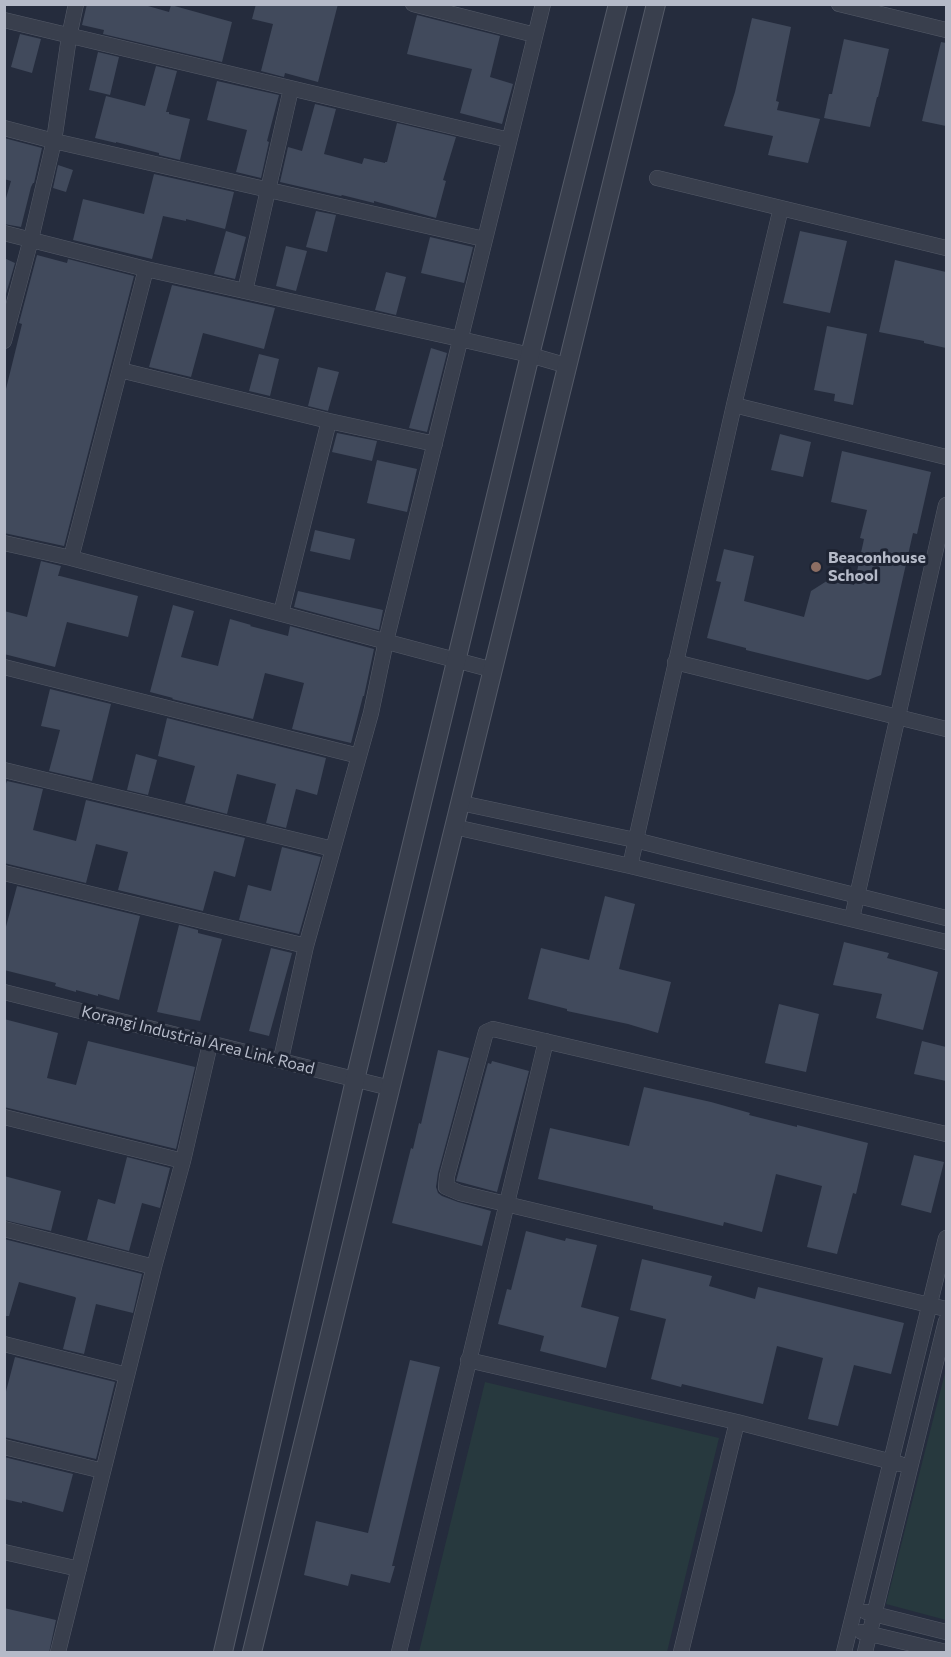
<!DOCTYPE html>
<style>
body{margin:0}
#map{position:relative;width:951px;height:1657px;overflow:hidden;background:#252c3d;font-family:Commissioner,sans-serif}
canvas{display:block}
.frame{position:absolute;inset:0;border:6px solid #b5bac8;pointer-events:none}
</style>
<div id="map">
<canvas width="951" height="1657"></canvas>
<div class="frame"></div>
</div>
<script>
const ctx = document.querySelector('canvas').getContext('2d');
ctx.lineJoin = 'round';
function fill(path, color) { ctx.fillStyle = color; ctx.fill(path, 'evenodd'); }
const poly = rows => new Path2D(rows.map(r => 'M' + r).join(''));
function trace(path, color, width, dash) { ctx.strokeStyle = color; ctx.lineWidth = width; ctx.lineCap = dash ? 'butt' : 'round'; ctx.setLineDash(dash || []); ctx.stroke(path); }
function write(font, color, halo, rows, align = 'center') {
  ctx.font = font + ' Commissioner,sans-serif'; ctx.lineWidth = 6; ctx.setLineDash([]); ctx.textBaseline = 'middle'; ctx.strokeStyle = halo; ctx.fillStyle = color; for (const [text, x, y, turn = 0] of rows) {
    ctx.save(); ctx.translate(x, y); ctx.rotate((+turn || 0) * Math.PI / 180); ctx.textAlign = isNaN(turn) ? turn : align; if (halo) ctx.strokeText(text, 0, 0); ctx.fillText(text, 0, 0); ctx.restore();
  }
}
fill(poly([
 [946,1369,946,1620,886,1604],
 [485,1382,719,1438,667,1652,419,1652]
]), '#27393e');
fill(poly([
 [87,4,141,4,169,12,171,5,232,22,222,62,103,34,104,30,82,25],
 [256,4,338,4,318,82,285,73,284,77,261,71,273,24,252,19],
 [417,15,500,36,490,77,513,84,502,124,460,113,472,69,407,54],
 [752,18,791,27,776,101,779,102,777,110,820,119,808,163,768,155,773,136,724,126,735,92],
 [20,34,41,39,32,73,11,67],
 [844,39,889,49,878,97,877,97,870,127,824,118,829,94,832,94],
 [941,42,946,43,946,126,922,121],
 [98,52,119,57,110,95,89,90],
 [156,66,177,71,166,112,169,112,169,114,190,119,180,160,159,155,159,153,116,142,116,143,95,138,106,96,145,106],
 [217,81,279,95,267,141,269,142,261,178,236,172,247,130,207,120],
 [315,104,336,109,324,154,362,164,364,158,385,163,385,162,387,162,397,123,456,137,443,180,446,181,436,218,374,201,374,203,342,195,341,196,280,182,288,147,302,151],
 [4,138,42,148,34,183,33,183,31,187,21,227,4,224,4,205,11,181,4,179],
 [58,165,73,170,66,192,53,188],
 [154,174,234,192,225,229,186,219,186,221,163,216,152,259,73,240,83,199,144,214],
 [316,211,336,215,327,252,306,247],
 [226,231,246,237,235,279,214,274],
 [800,231,847,241,830,313,783,303],
 [430,237,473,247,464,283,421,273],
 [286,246,307,251,296,291,276,286],
 [37,255,67,263,68,259,134,276,64,546,4,533,4,397,22,324,19,323],
 [4,258,15,263,4,301],
 [895,260,946,272,946,348,924,343,924,341,879,332],
 [386,272,406,277,396,315,375,310],
 [172,285,275,308,264,349,203,333,191,377,149,367],
 [827,326,867,334,853,405,834,401,835,394,814,390],
 [431,348,447,353,427,432,409,428],
 [259,354,279,359,270,396,249,391],
 [318,367,339,372,328,411,308,406],
 [337,433,377,441,372,461,332,452],
 [780,434,811,442,803,477,771,470],
 [842,451,931,472,917,534,913,533,881,675,868,680,746,650,746,648,707,638,721,582,716,581,724,549,754,556,744,601,804,617,811,591,830,579,854,585,864,539,860,538,867,510,831,502],
 [377,460,417,469,407,512,367,503],
 [315,530,355,539,350,560,310,551],
 [41,561,61,566,58,576,60,576,138,596,128,637,67,622,55,667,4,654,4,611,27,617],
 [298,591,383,610,379,630,294,607],
 [173,605,194,611,181,657,218,666,230,619,251,625,250,626,288,636,290,626,374,649,364,696,363,696,351,743,292,729,304,683,265,673,253,719,172,699,173,698,150,692],
 [50,689,111,704,92,781,49,771,60,730,41,726],
 [167,718,326,758,317,795,296,789,286,828,266,823,276,784,237,774,227,814,185,803,195,766,158,756],
 [136,754,157,760,148,795,127,790],
 [7,781,43,789,33,830,76,841,86,800,245,838,235,877,214,871,203,911,118,890,128,852,96,844,86,883,4,863,4,789],
 [282,847,321,857,299,934,239,920,248,885,271,891],
 [17,886,140,916,119,1000,98,994,98,996,76,990,76,992,55,986,56,983,4,970,4,934],
 [605,896,635,904,619,969,671,982,658,1033,628,1024,567,1011,567,1009,528,999,541,948,589,960],
 [179,925,198,930,198,933,222,939,200,1021,157,1012],
 [844,942,889,953,887,958,938,972,923,1030,876,1018,882,994,833,985],
 [271,948,292,953,269,1036,249,1031],
 [779,1004,819,1014,806,1072,765,1063],
 [4,1019,58,1033,47,1078,76,1085,88,1041,195,1067,176,1149,4,1107],
 [922,1041,946,1047,946,1081,914,1074],
 [438,1050,469,1058,438,1173,436,1187,438,1193,442,1196,458,1202,491,1211,482,1246,392,1223,411,1148,413,1149,419,1123,421,1124],
 [492,1061,529,1071,497,1192,456,1181,488,1063,491,1064],
 [644,1087,711,1102,750,1113,749,1115,797,1127,797,1125,868,1143,856,1194,853,1193,837,1254,807,1247,822,1186,776,1174,762,1232,724,1222,723,1226,683,1216,653,1209,653,1206,538,1179,550,1128,629,1146],
 [914,1155,944,1162,931,1213,901,1205],
 [127,1157,170,1168,160,1208,142,1203,129,1251,87,1240,98,1199,115,1204],
 [4,1176,61,1191,51,1231,4,1220],
 [526,1231,565,1241,566,1238,597,1245,581,1307,619,1317,606,1368,540,1351,544,1336,498,1324,507,1289,511,1290],
 [4,1239,142,1274,133,1313,96,1304,84,1354,63,1349,76,1298,75,1297,19,1282,9,1316,4,1316],
 [642,1259,712,1276,709,1286,755,1299,758,1287,904,1323,891,1374,854,1365,838,1426,808,1419,823,1358,777,1346,763,1404,682,1384,681,1387,651,1379,666,1319,630,1310],
 [15,1357,115,1382,96,1459,4,1437,4,1399],
 [410,1360,440,1367,392,1566,395,1566,390,1583,351,1574,348,1586,304,1575,316,1521,368,1533],
 [4,1457,73,1474,63,1512,22,1501,22,1503,4,1499],
 [4,1608,56,1620,49,1653,4,1653]
]), '#414a5c');
const minor = poly([
 [413,4,535,35],
 [839,4,946,30],
 [4,20,509,140],
 [4,128,54,141,484,239],
 [657,178,781,208],
 [4,233,146,269,460,339,530,355,568,366],
 [245,291,291,89],
 [4,341,31,239,54,141,69,37,76,4],
 [120,370,329,421,435,444],
 [734,405,946,457],
 [4,543,71,558,493,670],
 [71,558,146,269],
 [281,613,329,421],
 [675,662,946,729],
 [4,667,359,756],
 [4,770,333,849],
 [461,803,635,840,946,918],
 [455,827,630,866,946,942],
 [630,866,734,405,781,208,946,248],
 [4,873,306,946],
 [852,918,946,505],
 [4,992,390,1088],
 [281,1059,306,946,371,713,386,641,543,4],
 [4,1117,183,1161],
 [946,1134,493,1029,486,1032,447,1176,446,1187,460,1193,946,1309],
 [4,1229,154,1267],
 [4,1344,127,1375],
 [468,1360,737,1422,681,1652],
 [737,1422,900,1464],
 [4,1447,103,1471],
 [4,1552,79,1569],
 [866,1612,946,1632],
 [862,1632,946,1652],
 [58,1652,154,1267,183,1161,210,1044],
 [399,1652,546,1041],
 [844,1652,946,1238],
 [865,1652,946,1321]
]);
const tertiary = poly([
 [223,1652,355,1080,530,355,618,4],
 [252,1652,656,4]
]);
trace(minor, '#545a68', 16);
trace(tertiary, '#545a68', 20);
trace(minor, '#393f4d', 15);
trace(tertiary, '#393f4d', 18);
for (const [x, y, r, color] of [
 [816,567,6,"#8d6e63"]
]) { const dot = new Path2D(); dot.arc(x, y, r, 0, 2 * Math.PI); ctx.fillStyle = color; ctx.fill(dot); trace(dot, '#1e2433', 2); }
write('bold 16px', '#b5bac8', '#1e2433', [
 ["Beaconhouse",828,558],
 ["School",828,576]
], 'left');
write('16px', '#b5bac8', '#1e2433', [
 ["Korangi Industrial Area Link Road",198,1040,14]
]);
</script>
